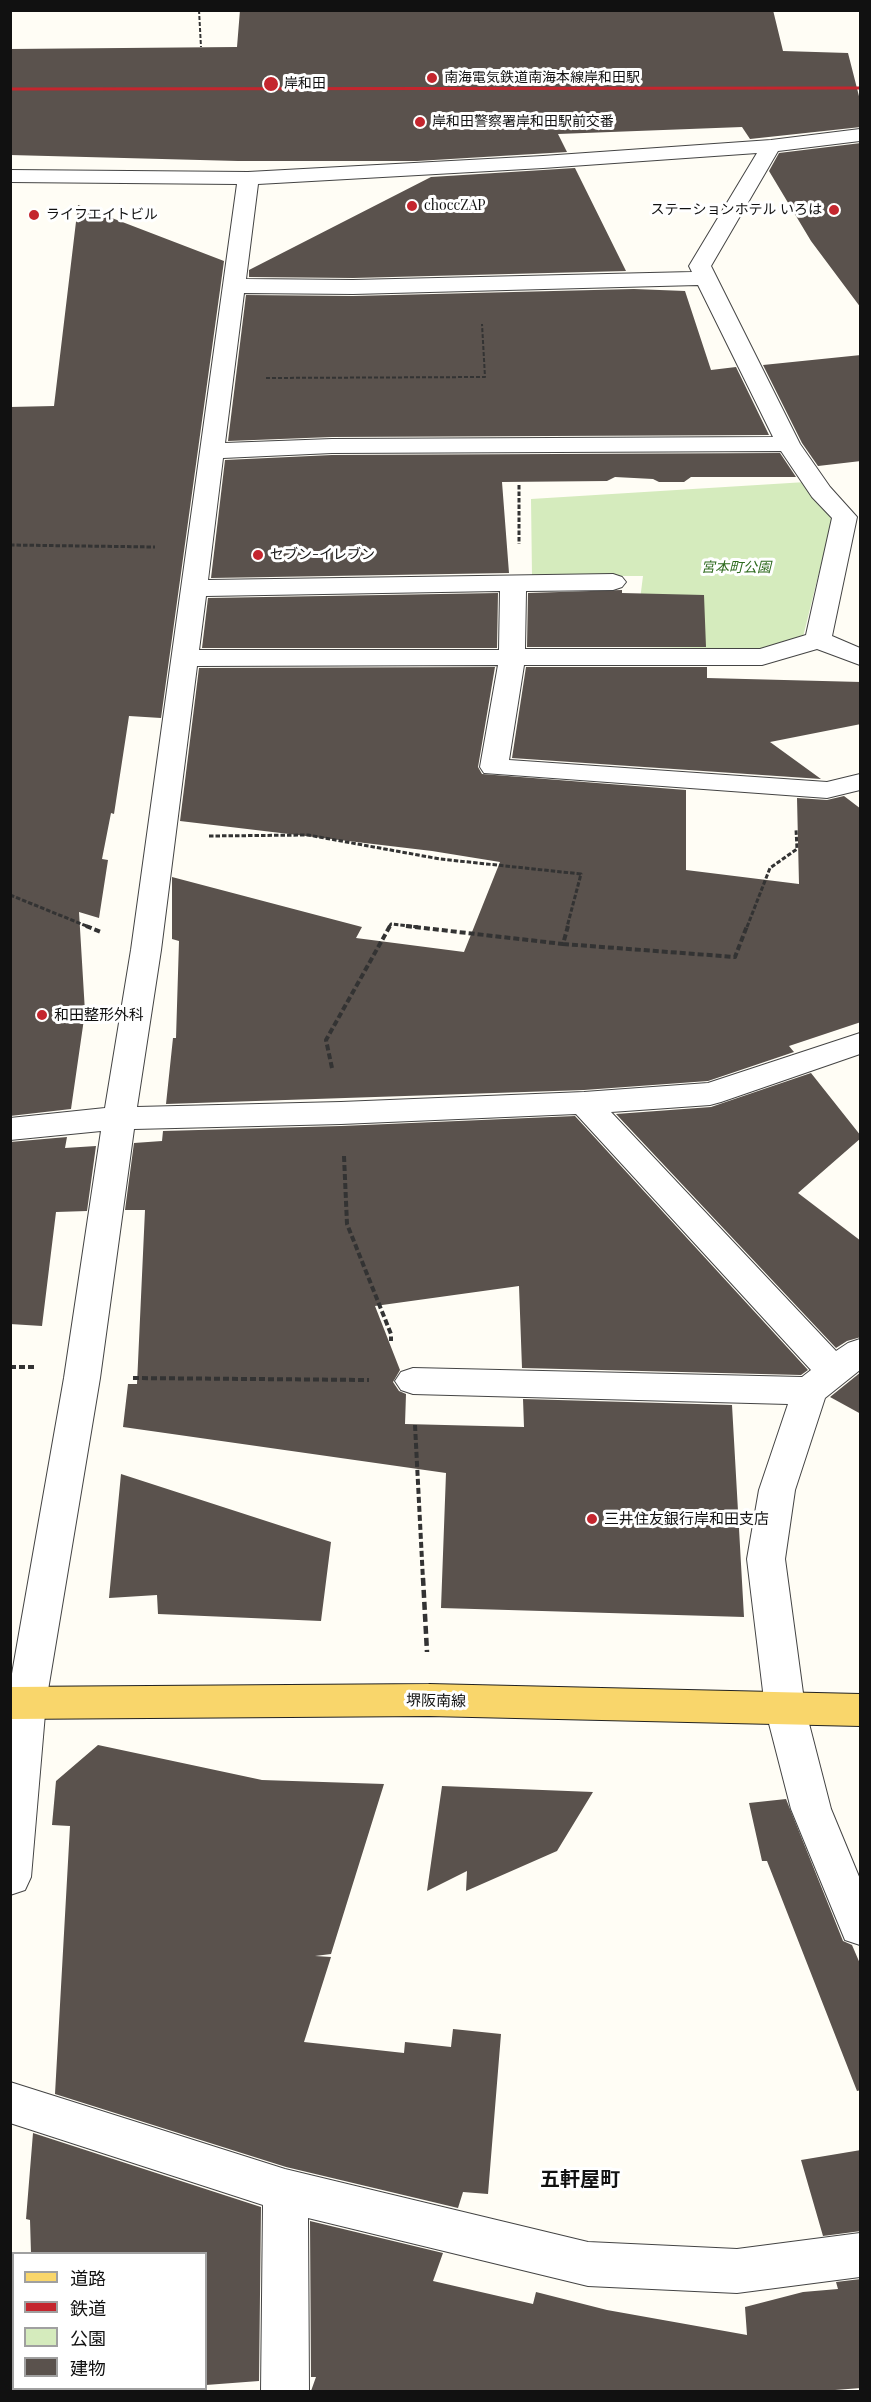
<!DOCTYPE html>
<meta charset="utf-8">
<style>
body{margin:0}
#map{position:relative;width:871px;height:2402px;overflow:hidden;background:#fffdf5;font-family:"Playfair Display","Noto Sans JP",serif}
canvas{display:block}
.frame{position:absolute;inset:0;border:12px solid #111;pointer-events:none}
.legend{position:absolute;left:12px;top:2252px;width:195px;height:138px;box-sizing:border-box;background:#fff;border:2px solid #a0a0a0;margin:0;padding:8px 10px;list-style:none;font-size:18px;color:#111}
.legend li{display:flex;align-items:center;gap:12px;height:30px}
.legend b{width:30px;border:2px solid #a0a0a0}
</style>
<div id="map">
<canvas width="871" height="2402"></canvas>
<div class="frame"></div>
<ul class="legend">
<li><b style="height:8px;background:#f9d66b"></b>道路</li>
<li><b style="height:8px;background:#c4262e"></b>鉄道</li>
<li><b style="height:16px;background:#d5ebbd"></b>公園</li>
<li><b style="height:16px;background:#5a524d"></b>建物</li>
</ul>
</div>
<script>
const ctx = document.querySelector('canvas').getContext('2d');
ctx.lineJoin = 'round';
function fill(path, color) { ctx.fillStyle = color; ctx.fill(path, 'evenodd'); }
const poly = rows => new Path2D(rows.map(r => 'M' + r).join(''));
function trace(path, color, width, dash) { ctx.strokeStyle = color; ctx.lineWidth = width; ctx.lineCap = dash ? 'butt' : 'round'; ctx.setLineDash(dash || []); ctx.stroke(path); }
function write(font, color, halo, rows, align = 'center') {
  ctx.font = font + ' "Playfair Display","Noto Sans JP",serif'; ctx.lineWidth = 6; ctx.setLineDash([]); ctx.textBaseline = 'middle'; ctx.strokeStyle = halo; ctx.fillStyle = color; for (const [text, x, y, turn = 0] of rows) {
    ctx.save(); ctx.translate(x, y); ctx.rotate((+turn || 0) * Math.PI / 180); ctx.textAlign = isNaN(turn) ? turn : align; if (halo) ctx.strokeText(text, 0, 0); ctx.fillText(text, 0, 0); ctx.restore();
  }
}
fill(poly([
 [806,482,832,520,803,637,768,649,634,647,643,576,532,576,531,499]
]), '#d5ebbd');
fill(poly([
 [240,10,773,10,783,51,848,53,861,104,861,127,750,139,742,127,558,134,567,152,417,161,238,161,10,155,10,49,237,47],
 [861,143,861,308,811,241,769,171,779,153],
 [575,168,626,271,353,278,249,277,249,270,431,177],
 [78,205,224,261,161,718,129,716,114,814,111,813,102,859,108,860,99,918,79,912,85,1012,71,1109,10,1116,10,407,54,406],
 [634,289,685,291,711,370,736,367,769,435,332,437,228,441,246,295,353,296],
 [861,355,861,461,818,466,802,443,763,365],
 [780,453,796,477,691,477,684,482,659,482,653,479,615,477,607,481,502,482,509,573,211,578,225,460,332,455],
 [622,590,622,593,704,595,706,647,527,647,528,593],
 [498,593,497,648,202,648,208,598],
 [495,667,478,767,482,774,686,790,686,870,799,884,797,798,827,800,844,796,861,809,861,1022,789,1046,794,1052,708,1081,584,1090,166,1104,173,1038,176,1038,179,941,172,939,172,877,362,927,356,938,464,952,500,862,432,851,180,821,199,668],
 [526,667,707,667,707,678,861,682,861,724,770,742,821,779,512,758],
 [811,1073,861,1136,861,1138,798,1193,861,1241,861,1337,847,1341,836,1348,616,1114,711,1107],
 [575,1116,808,1370,801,1375,522,1368,519,1286,375,1306,400,1370,393,1382,399,1391,406,1394,405,1424,524,1427,523,1399,732,1405,744,1617,441,1608,446,1473,123,1427,128,1384,137,1384,145,1210,125,1210,134,1143,162,1141,163,1131,341,1126],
 [67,1137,65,1148,96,1146,87,1211,56,1212,42,1326,10,1324,10,1142],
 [861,1372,861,1414,830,1397],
 [121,1474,331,1542,321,1621,158,1614,157,1595,109,1598],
 [98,1745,262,1780,384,1784,331,1954,315,1956,331,1957,304,2042,404,2053,405,2042,451,2047,453,2029,501,2034,488,2194,463,2192,458,2208,286,2167,55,2094,70,1826,52,1825,56,1781],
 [442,1786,593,1792,557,1851,466,1891,467,1871,427,1891],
 [786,1799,843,1941,852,1945,861,1966,861,2090,857,2091,767,1861,762,1861,749,1803],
 [33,2133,261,2207,259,2381,206,2385,206,2253,31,2253,30,2220,26,2219],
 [861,2150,861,2231,823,2236,801,2160],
 [310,2221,443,2253,433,2281,533,2304,536,2292,607,2310,747,2335,745,2307,803,2292,838,2289,836,2282,861,2279,861,2388,822,2391,311,2391,316,2377,311,2377]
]), '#5a524d');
const minor = poly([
 [860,129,860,141,778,151,711,266,800,444,830,487,857,517,832,636,860,648,860,665,817,649,762,665,524,665,509,760,827,782,860,774,860,790,827,798,484,773,480,767,498,665,197,666,161,950,137,1107,341,1102,584,1092,708,1083,860,1033,860,1054,721,1102,710,1105,611,1112,836,1351,848,1343,860,1339,860,1370,825,1398,795,1490,785,1559,805,1708,831,1809,860,1879,860,1945,845,1940,791,1809,765,1708,747,1559,759,1490,788,1404,413,1394,401,1390,395,1381,401,1372,413,1368,802,1377,811,1370,576,1114,341,1124,134,1129,100,1378,46,1702,31,1877,25,1890,10,1895,10,1685,64,1378,101,1131,10,1140,10,1118,105,1108,131,950,237,184,10,182,10,170,248,172,543,156,771,140,860,129],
 [757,153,689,266,692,272,353,280,246,279,258,184,543,168,757,153],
 [698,285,773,437,332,439,225,443,244,293,353,294,698,285],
 [781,451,812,497,832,518,806,635,760,649,525,649,526,591,613,590,622,587,626,582,622,577,613,574,208,580,223,458,332,453,781,451],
 [500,591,499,650,199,650,206,596,500,591],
 [10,2082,285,2169,588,2242,737,2249,860,2233,860,2277,737,2293,588,2286,308,2218,309,2392,261,2392,263,2205,10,2123,10,2082]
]);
const major = poly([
 [429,1684,860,1694,860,1726,429,1716,10,1719,10,1687,429,1684]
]);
trace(minor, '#444', 2);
trace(major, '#222', 2);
trace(poly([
 [199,10,201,47],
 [266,378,485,377,482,324]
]), '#333', 2, [4, 2]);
trace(poly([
 [519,485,519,544],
 [10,545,155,547],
 [209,836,308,835,440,859,581,874,567,927],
 [10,895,89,927],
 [389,927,391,924,419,927],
 [747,927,770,868,797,849,796,829]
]), '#333', 3, [4.5, 2]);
trace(poly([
 [86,926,101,932],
 [406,926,563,944,568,926],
 [563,944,735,957,747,926],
 [332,1068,326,1040,390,926],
 [344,1156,347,1224,391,1334,391,1341],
 [10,1367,34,1367],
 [133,1378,369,1380],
 [415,1425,423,1580]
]), '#333', 4, [6, 3]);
trace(poly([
 [423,1578,427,1652]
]), '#333', 4.5, [8, 4]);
fill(minor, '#fff');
fill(major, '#f9d66b');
trace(poly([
 [10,89,860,88]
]), '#c4262e', 3);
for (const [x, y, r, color] of [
 [432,78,6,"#c4262e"],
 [271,84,8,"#c4262e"],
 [420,122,6,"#c4262e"],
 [412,206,6,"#c4262e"],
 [834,210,6,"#c4262e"],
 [34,215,6,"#c4262e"],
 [258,555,6,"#c4262e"],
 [42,1015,6,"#c4262e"],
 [592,1519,6,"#c4262e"]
]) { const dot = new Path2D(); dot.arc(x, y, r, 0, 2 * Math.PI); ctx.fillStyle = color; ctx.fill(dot); trace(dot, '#fff', 2); }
write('14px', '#111', '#fff', [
 ["南海電気鉄道南海本線岸和田駅",444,78],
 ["岸和田",284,84],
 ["岸和田警察署岸和田駅前交番",432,122],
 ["choccZAP",424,206],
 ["ステーションホテル いろは",822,210,"right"],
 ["ライフエイトビル",46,215],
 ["セブン-イレブン",270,555]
], 'left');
write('italic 14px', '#2f6b1f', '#fff', [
 ["宮本町公園",736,568]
]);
write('15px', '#111', '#fff', [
 ["和田整形外科",54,1015],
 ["三井住友銀行岸和田支店",604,1519]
], 'left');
write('15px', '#111', '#fff', [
 ["堺阪南線",436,1701,1]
]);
write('bold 20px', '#111', '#fff', [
 ["五軒屋町",580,2180]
]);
</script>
